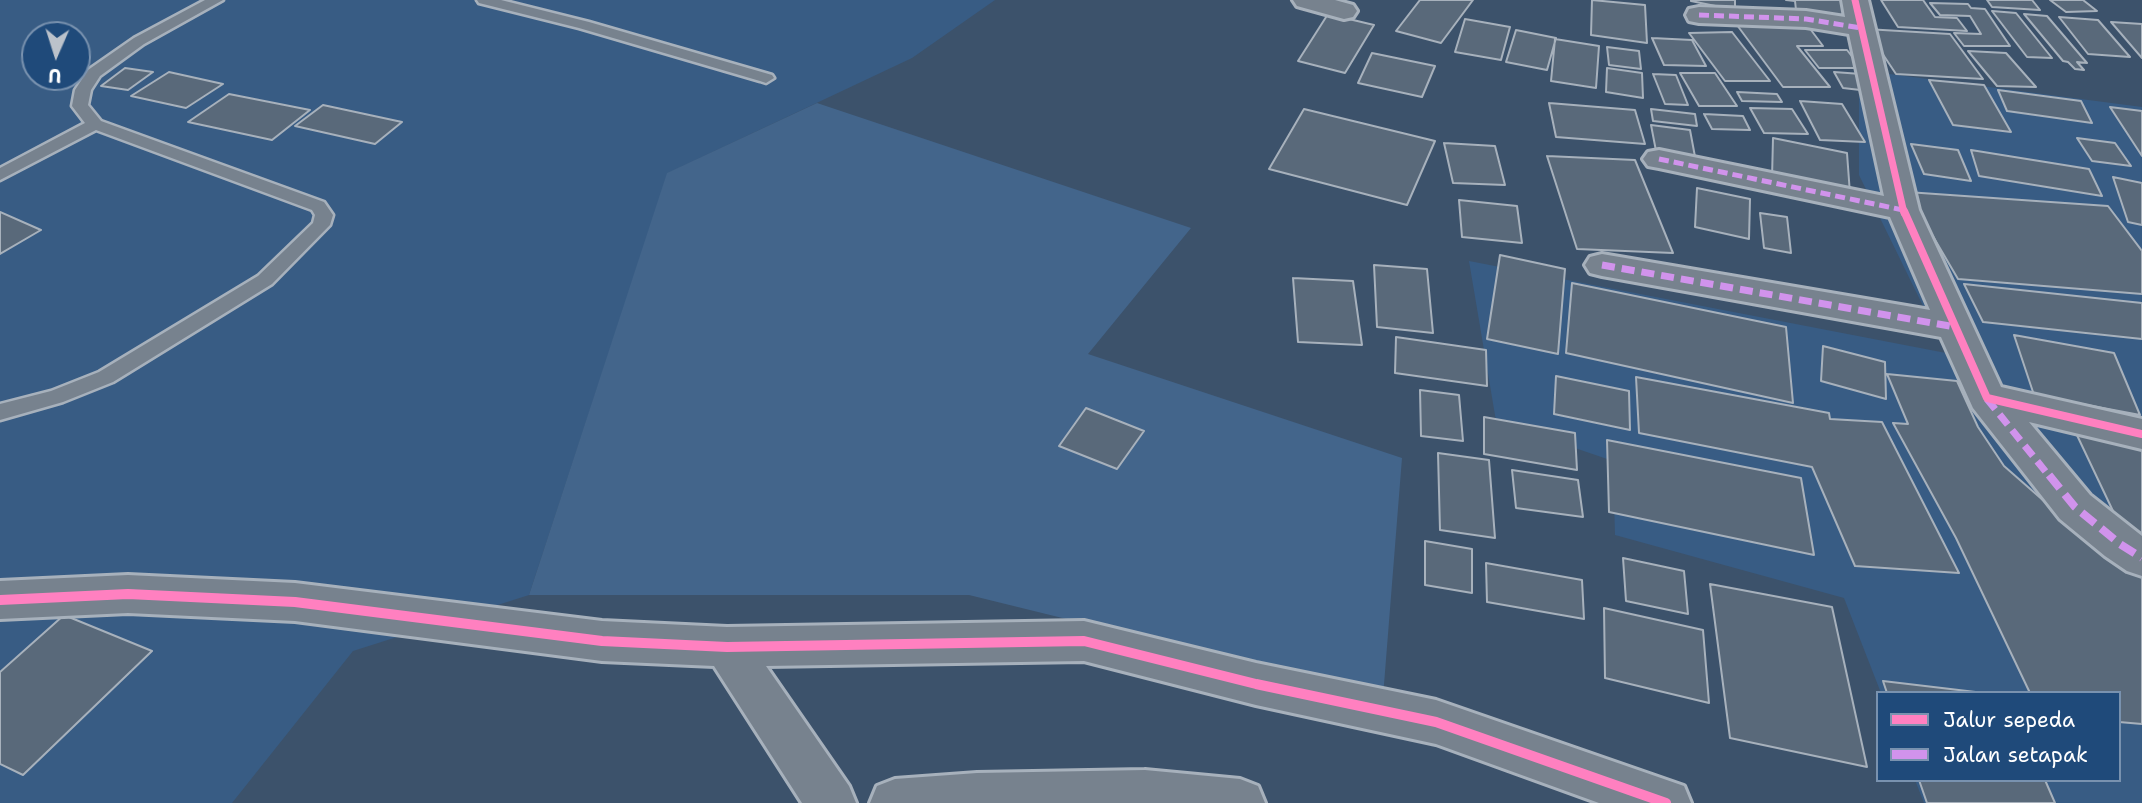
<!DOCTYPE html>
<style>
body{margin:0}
#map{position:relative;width:2142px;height:803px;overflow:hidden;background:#3c526b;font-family:"Shantell Sans",sans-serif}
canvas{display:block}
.legend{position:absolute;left:1876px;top:691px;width:245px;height:91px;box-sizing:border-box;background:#1f4a7a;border:2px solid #7992af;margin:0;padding:9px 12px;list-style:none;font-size:21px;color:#fff}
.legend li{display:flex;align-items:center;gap:14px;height:35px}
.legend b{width:35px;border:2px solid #7992af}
.north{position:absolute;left:21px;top:21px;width:70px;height:70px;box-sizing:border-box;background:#1f4a7a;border:2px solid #7992af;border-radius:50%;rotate:183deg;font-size:19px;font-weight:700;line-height:28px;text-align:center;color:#fff}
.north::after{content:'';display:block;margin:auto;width:24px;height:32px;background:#bbc2cb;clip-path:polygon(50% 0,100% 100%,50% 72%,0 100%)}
</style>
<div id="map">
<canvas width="2142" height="803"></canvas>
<ul class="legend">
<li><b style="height:9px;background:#ff80c0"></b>Jalur sepeda</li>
<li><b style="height:9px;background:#d193ec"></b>Jalan setapak</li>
</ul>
<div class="north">U</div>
</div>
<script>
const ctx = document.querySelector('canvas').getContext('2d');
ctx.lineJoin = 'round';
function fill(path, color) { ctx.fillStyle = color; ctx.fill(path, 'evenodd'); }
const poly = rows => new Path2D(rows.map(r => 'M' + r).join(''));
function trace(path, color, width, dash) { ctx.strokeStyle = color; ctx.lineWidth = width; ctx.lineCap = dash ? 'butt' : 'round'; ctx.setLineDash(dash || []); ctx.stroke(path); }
fill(poly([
 [0,0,995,0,912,58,668,173,529,595,353,651,232,803,0,803],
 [35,35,77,35,77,77,35,77],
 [1859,70,2142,107,2142,803,1924,803,1915,780,2119,780,2119,693,1881,693,1844,598,1615,535,1613,461,1496,421,1469,261,1946,353,1859,175]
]), '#385c84');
fill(poly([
 [817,103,1191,228,1088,354,1402,458,1383,697,969,595,529,595,667,173]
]), '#43658b');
const building = poly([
 [1420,0,1473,0,1441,43,1396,31,1420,0],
 [1592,0,1645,5,1647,43,1591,35,1592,0],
 [1691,0,1735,0,1735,10,1691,1,1691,0],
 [1786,0,1843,0,1846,18,1796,10,1795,1,1786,0],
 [1881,0,1923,0,1935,17,1957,18,1967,31,1898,27,1881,0],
 [1987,0,2032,0,2040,10,1992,7,1987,0],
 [2050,0,2083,0,2097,11,2066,12,2050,0],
 [1930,3,1968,4,1971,8,1985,9,2010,46,1964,46,1954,33,1981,34,1970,16,1940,15,1930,3],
 [1992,11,2016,13,2052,58,2027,57,1992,11],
 [1328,14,1374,25,1345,73,1298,61,1328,14],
 [2024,14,2047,16,2087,63,2077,62,2084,70,2075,69,2068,62,2063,61,2024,14],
 [2059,17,2098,20,2130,57,2088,54,2059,17],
 [1465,19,1510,27,1501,60,1455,52,1465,19],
 [1734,21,1805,22,1823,46,1797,46,1830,87,1783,87,1734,21],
 [2111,22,2142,24,2142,58,2111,22],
 [1866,29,1950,34,1983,79,1896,74,1866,29],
 [1516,30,1556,38,1547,70,1506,62,1516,30],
 [1732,32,1770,81,1725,81,1689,33,1732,32],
 [1652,38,1692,40,1706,66,1664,65,1652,38],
 [1555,39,1599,46,1596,88,1551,81,1555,39],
 [1607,47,1639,51,1641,69,1609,65,1607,47],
 [1805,50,1847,50,1861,68,1819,68,1805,50],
 [1968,51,2006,53,2036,87,1997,86,1968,51],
 [1372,53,1435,66,1422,97,1358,83,1372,53],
 [125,68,153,72,128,90,101,86,125,68],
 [1607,68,1642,73,1643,98,1606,92,1607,68],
 [169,72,223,84,186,108,131,96,169,72],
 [1834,72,1861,74,1869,91,1843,88,1834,72],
 [1680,73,1715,73,1737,106,1699,106,1680,73],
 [1653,74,1676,75,1688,105,1665,104,1653,74],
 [1929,80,1984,85,2011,132,1953,125,1929,80],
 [1998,90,2081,101,2092,123,2007,111,1998,90],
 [1737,92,1777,94,1782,102,1742,101,1737,92],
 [229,94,310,110,272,140,188,122,229,94],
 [1800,101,1842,104,1865,142,1820,140,1800,101],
 [1549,103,1635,110,1645,144,1556,137,1549,103],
 [323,105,402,122,375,144,295,126,323,105],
 [2110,107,2142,111,2142,156,2110,107],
 [1750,108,1792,109,1808,134,1764,133,1750,108],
 [1304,109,1435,141,1407,205,1269,169,1304,109],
 [1651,109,1695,114,1697,126,1653,121,1651,109],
 [1704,114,1743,116,1750,130,1712,129,1704,114],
 [1651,125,1690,130,1696,162,1657,156,1651,125],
 [1773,138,1847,153,1850,194,1772,178,1773,138],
 [2077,138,2115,143,2131,166,2092,161,2077,138],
 [1444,143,1495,146,1505,185,1453,183,1444,143],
 [1911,144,1958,150,1971,181,1924,174,1911,144],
 [1971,150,2089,169,2102,196,1979,176,1971,150],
 [1547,156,1635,160,1673,253,1577,249,1547,156],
 [2113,177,2142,183,2142,225,2128,222,2113,177],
 [1697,188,1750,199,1749,239,1695,227,1697,188],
 [1907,192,2108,206,2142,251,2142,294,1958,279,1907,192],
 [1459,200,1517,206,1522,243,1462,237,1459,200],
 [0,212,41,230,0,254,0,212],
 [1760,213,1787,217,1791,253,1764,248,1760,213],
 [1500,255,1565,269,1558,354,1487,339,1500,255],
 [1374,265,1427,269,1433,333,1377,327,1374,265],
 [1293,278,1353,281,1362,345,1298,342,1293,278],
 [1572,283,1786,327,1793,403,1566,353,1572,283],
 [1964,284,2142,303,2142,339,1983,322,1964,284],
 [2014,335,2114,353,2140,415,2034,395,2014,335],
 [1396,337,1486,350,1487,386,1395,373,1396,337],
 [1823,346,1885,362,1886,399,1821,381,1823,346],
 [1887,374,1957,381,1978,427,2004,466,2093,544,2142,574,2142,724,2119,722,2119,693,2030,693,1956,538,1893,423,1908,424,1887,374],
 [1556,376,1629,391,1630,430,1554,414,1556,376],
 [1636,377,1829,413,1830,419,1882,422,1959,573,1855,566,1812,467,1639,433,1636,377],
 [1420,390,1459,395,1463,441,1421,436,1420,390],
 [1086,408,1144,431,1117,469,1059,446,1086,408],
 [1484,417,1575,433,1577,470,1484,454,1484,417],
 [2075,431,2142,446,2142,534,2122,530,2075,431],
 [1607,440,1801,478,1814,555,1609,512,1607,440],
 [1438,453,1489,460,1495,538,1440,530,1438,453],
 [1512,470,1578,480,1583,517,1516,508,1512,470],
 [1425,541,1472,549,1472,593,1425,585,1425,541],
 [1623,558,1684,571,1688,614,1626,601,1623,558],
 [1486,563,1582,580,1584,619,1487,602,1486,563],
 [1710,584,1832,607,1867,767,1730,738,1710,584],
 [1604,608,1703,630,1709,703,1605,678,1604,608],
 [64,615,152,651,23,775,0,764,0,672,64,615],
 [1883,681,1984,693,1887,693,1883,681],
 [1919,780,2045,780,2055,803,1927,803,1919,780]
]);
fill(building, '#59697a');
trace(building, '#a7b1bc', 2);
const lane = poly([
 [205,0,223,0,144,44,100,76,91,90,88,105,101,121,324,202,333,215,330,225,272,284,113,382,63,402,0,420,0,404,51,391,99,372,258,276,313,223,315,215,312,210,96,130,0,180,0,168,85,123,72,106,75,90,88,70,134,38,205,0],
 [477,0,501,0,589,22,772,75,774,78,766,83,760,81,579,28,479,3,477,0]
]);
const street = poly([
 [1293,0,1335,0,1353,5,1357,11,1353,17,1344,19,1297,6,1293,0],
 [1842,0,1868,0,1919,210,2001,387,2142,419,2142,449,2029,422,2090,495,2142,536,2142,576,2127,571,2105,556,2060,519,1973,408,1941,337,1602,276,1590,273,1585,265,1590,257,1602,254,1930,310,1890,217,1659,168,1648,166,1643,159,1648,152,1659,150,1884,196,1849,34,1806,27,1699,23,1689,21,1686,15,1689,9,1699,7,1806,11,1845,17,1842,0],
 [128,575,295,583,602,621,727,627,1084,621,1256,663,1436,700,1684,786,1691,803,1599,803,1436,744,1256,705,1084,661,766,666,849,786,856,803,802,803,714,666,602,661,295,621,128,613,0,619,0,581,128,575],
 [1145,770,1240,779,1258,786,1265,803,870,803,877,786,895,779,977,773,1145,770]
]);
trace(lane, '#a7b1bc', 5);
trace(street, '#a7b1bc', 6);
fill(lane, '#77828e');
fill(street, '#77828e');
trace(poly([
 [1699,15,1806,19,1861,28],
 [1659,159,1903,210]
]), '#d193ec', 5, [10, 5]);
trace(poly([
 [1602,265,1955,327],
 [1987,399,2050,477]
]), '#d193ec', 7, [13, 7]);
trace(poly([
 [2049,475,2075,507,2120,544,2142,558]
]), '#d193ec', 8, [17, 8]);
trace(poly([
 [1855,0,1904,213]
]), '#ff80c0', 7);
trace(poly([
 [1904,211,1987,398,2142,434]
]), '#ff80c0', 8);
trace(poly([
 [0,600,128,594,295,602,602,641,727,647,1084,641,1256,684,1436,722,1666,803]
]), '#ff80c0', 10);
</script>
